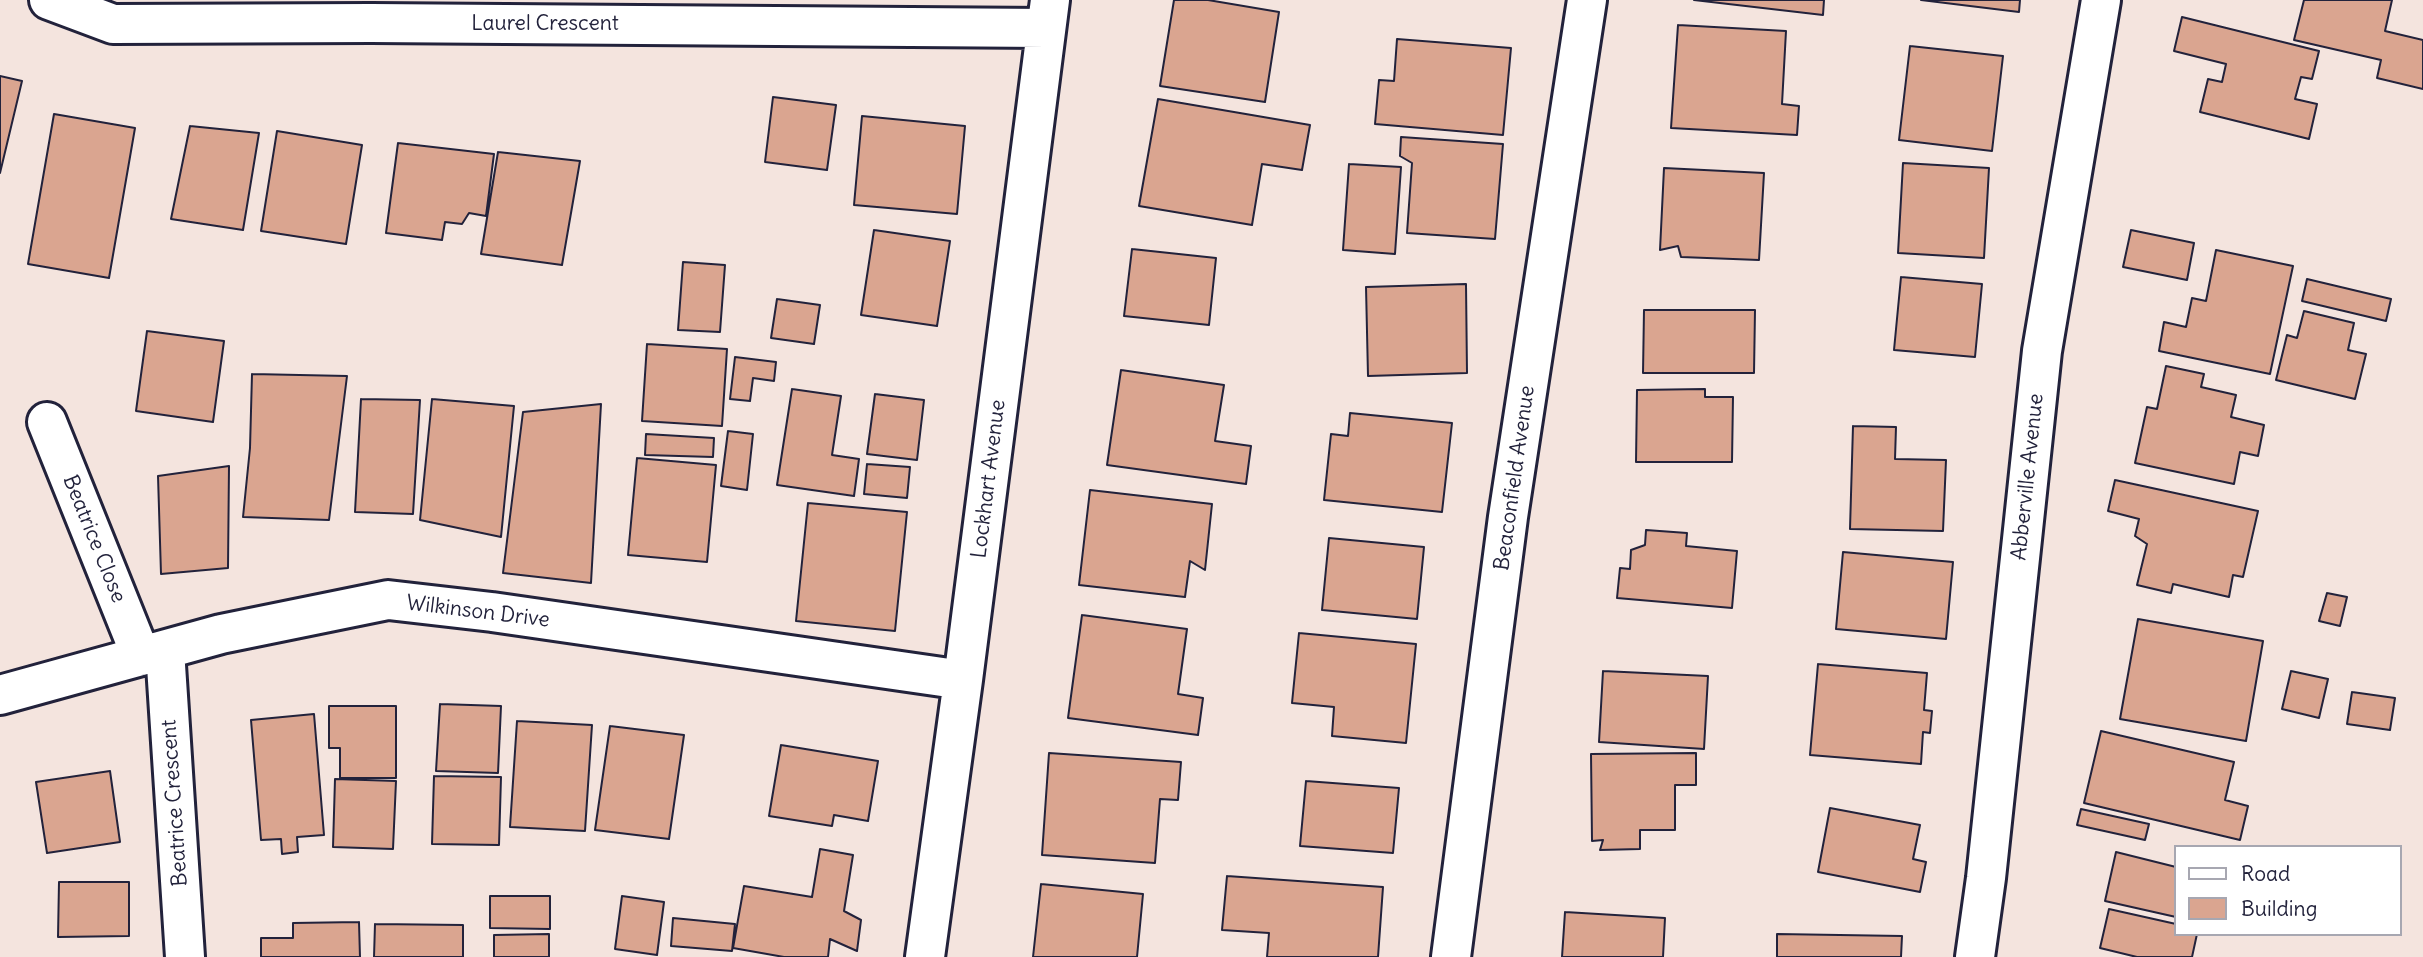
<!DOCTYPE html>
<style>
body{margin:0}
#map{position:relative;width:2423px;height:957px;overflow:hidden;background:#f4e4de;font-family:Delius,sans-serif}
canvas{display:block}
.legend{position:absolute;left:2174px;top:845px;width:228px;height:91px;box-sizing:border-box;background:#fff;border:2px solid #a7a7b1;margin:0;padding:9px 12px;list-style:none;font-size:21px;color:#22223b}
.legend li{display:flex;align-items:center;gap:14px;height:35px}
.legend b{width:35px;border:2px solid #a7a7b1}
</style>
<div id="map">
<canvas width="2423" height="957"></canvas>
<ul class="legend">
<li><b style="height:9px;background:#fff"></b>Road</li>
<li><b style="height:19px;background:#daa590"></b>Building</li>
</ul>
</div>
<script>
const ctx = document.querySelector('canvas').getContext('2d');
ctx.lineJoin = 'round';
function fill(path, color) { ctx.fillStyle = color; ctx.fill(path, 'evenodd'); }
const poly = rows => new Path2D(rows.map(r => 'M' + r).join(''));
function trace(path, color, width, dash) { ctx.strokeStyle = color; ctx.lineWidth = width; ctx.lineCap = dash ? 'butt' : 'round'; ctx.setLineDash(dash || []); ctx.stroke(path); }
function write(font, color, halo, rows, align = 'center') {
  ctx.font = font + ' Delius,sans-serif'; ctx.lineWidth = 5; ctx.setLineDash([]); ctx.textBaseline = 'middle'; ctx.strokeStyle = halo; ctx.fillStyle = color; for (const [text, x, y, turn = 0] of rows) {
    ctx.save(); ctx.translate(x, y); ctx.rotate((+turn || 0) * Math.PI / 180); ctx.textAlign = isNaN(turn) ? turn : align; if (halo) ctx.strokeText(text, 0, 0); ctx.fillText(text, 0, 0); ctx.restore();
  }
}
const building = poly([
 [1174,0,1208,0,1279,12,1265,102,1160,86,1174,0],
 [1694,0,1824,0,1823,15,1694,0],
 [1921,0,2020,0,2019,12,1921,0],
 [2304,0,2392,0,2385,31,2423,40,2423,89,2377,78,2381,60,2294,40,2304,0],
 [2182,17,2319,51,2312,79,2301,77,2295,99,2317,104,2309,139,2200,112,2208,79,2222,82,2226,64,2174,51,2182,17],
 [1678,25,1786,31,1782,104,1799,106,1797,135,1671,128,1678,25],
 [1397,39,1511,48,1503,135,1375,124,1379,80,1394,81,1397,39],
 [1910,46,2003,56,1992,151,1899,140,1910,46],
 [0,76,22,81,0,173,0,76],
 [773,97,836,105,827,170,765,162,773,97],
 [1158,99,1310,125,1302,170,1262,164,1252,225,1139,206,1158,99],
 [54,114,135,128,109,278,28,264,54,114],
 [862,116,965,126,957,214,854,205,862,116],
 [190,126,259,133,243,230,171,219,190,126],
 [277,131,362,145,346,244,261,231,277,131],
 [1401,137,1503,144,1495,239,1407,233,1412,163,1400,156,1401,137],
 [398,143,494,154,486,216,469,213,462,224,445,222,442,240,386,233,398,143],
 [498,152,580,161,562,265,481,254,498,152],
 [1903,163,1989,168,1984,258,1898,253,1903,163],
 [1349,164,1401,167,1395,254,1343,250,1349,164],
 [1664,168,1764,173,1759,260,1681,257,1678,246,1660,250,1664,168],
 [874,230,950,241,937,326,861,315,874,230],
 [2131,230,2194,243,2187,280,2123,267,2131,230],
 [1132,249,1216,258,1209,325,1124,316,1132,249],
 [2216,250,2293,266,2270,374,2159,351,2164,322,2186,327,2192,298,2206,301,2216,250],
 [683,262,725,265,720,332,678,330,683,262],
 [1901,277,1982,284,1975,357,1894,350,1901,277],
 [2307,279,2391,299,2386,321,2302,301,2307,279],
 [1466,284,1467,373,1368,376,1366,287,1466,284],
 [777,299,820,305,814,344,771,338,777,299],
 [1644,310,1755,310,1754,373,1643,373,1644,310],
 [2304,311,2354,323,2348,350,2366,354,2355,399,2276,380,2287,335,2297,338,2304,311],
 [147,331,224,341,213,422,136,411,147,331],
 [647,344,727,349,722,426,642,421,647,344],
 [735,357,776,362,774,381,753,378,750,401,730,399,735,357],
 [2166,366,2204,374,2201,387,2236,395,2231,417,2264,425,2258,456,2240,452,2234,484,2135,463,2147,407,2157,409,2166,366],
 [1121,370,1224,385,1215,441,1251,446,1246,484,1107,465,1121,370],
 [252,374,347,376,329,520,243,517,250,448,252,374],
 [792,389,841,396,832,455,859,459,854,496,777,485,792,389],
 [1705,389,1705,397,1733,397,1732,462,1636,462,1637,390,1705,389],
 [875,394,924,400,917,460,867,454,875,394],
 [361,399,420,400,413,514,355,512,361,399],
 [432,399,514,406,501,537,420,520,432,399],
 [601,404,591,583,503,573,523,412,601,404],
 [1350,413,1452,423,1442,512,1324,500,1331,434,1348,436,1350,413],
 [1853,426,1896,427,1895,459,1946,460,1943,531,1850,529,1853,426],
 [728,431,753,434,747,490,721,486,728,431],
 [646,434,714,438,713,457,645,455,646,434],
 [637,458,716,465,707,562,628,555,637,458],
 [867,464,910,467,907,498,864,494,867,464],
 [229,466,228,568,161,574,158,476,229,466],
 [2115,480,2258,511,2243,577,2233,575,2229,597,2173,584,2171,593,2137,585,2147,544,2135,536,2139,519,2108,511,2115,480],
 [1090,490,1212,504,1205,570,1190,561,1185,597,1079,585,1090,490],
 [808,503,907,512,895,631,796,621,808,503],
 [1646,530,1687,533,1686,546,1737,551,1732,608,1617,598,1620,568,1630,569,1631,550,1645,545,1646,530],
 [1329,538,1424,547,1417,619,1322,610,1329,538],
 [1843,552,1953,562,1946,639,1836,629,1843,552],
 [2327,593,2347,597,2340,626,2319,621,2327,593],
 [1082,615,1187,629,1178,694,1203,698,1198,735,1068,718,1082,615],
 [2138,619,2263,641,2246,741,2120,719,2138,619],
 [1299,633,1416,644,1406,743,1332,736,1334,707,1292,703,1299,633],
 [1818,664,1927,673,1924,710,1932,711,1930,733,1923,732,1921,764,1810,755,1818,664],
 [1603,671,1708,676,1704,749,1599,742,1603,671],
 [2291,671,2328,679,2319,718,2282,709,2291,671],
 [2352,692,2395,698,2390,730,2347,724,2352,692],
 [440,704,501,706,498,773,436,771,440,704],
 [329,706,396,706,396,778,340,778,340,748,329,748,329,706],
 [314,714,324,835,297,837,298,852,282,854,281,839,261,840,251,720,314,714],
 [517,721,592,725,585,831,510,827,517,721],
 [610,726,684,735,669,839,595,830,610,726],
 [2101,731,2234,762,2225,800,2248,806,2240,840,2084,803,2101,731],
 [781,745,878,761,868,821,834,815,832,826,769,816,781,745],
 [1049,753,1181,762,1178,800,1160,799,1155,863,1042,855,1049,753],
 [1696,753,1696,785,1675,785,1675,830,1640,830,1640,849,1600,850,1603,840,1592,841,1591,754,1696,753],
 [110,771,120,842,47,853,36,782,110,771],
 [434,776,501,777,499,845,432,844,434,776],
 [335,779,396,781,393,849,333,847,335,779],
 [1306,781,1399,788,1393,853,1300,846,1306,781],
 [1830,808,1920,825,1913,859,1926,862,1920,892,1818,872,1830,808],
 [2081,809,2149,824,2145,840,2077,825,2081,809],
 [820,849,853,855,844,911,861,920,857,951,830,939,828,957,784,957,733,948,744,886,812,897,820,849],
 [2116,852,2176,867,2176,917,2105,901,2116,852],
 [1227,876,1383,887,1378,957,1267,957,1269,933,1222,930,1227,876],
 [59,882,129,882,129,936,58,937,59,882],
 [1041,884,1143,894,1137,957,1033,957,1041,884],
 [490,896,550,896,550,929,490,928,490,896],
 [622,896,664,902,657,955,615,949,622,896],
 [2109,909,2176,924,2176,934,2197,934,2192,957,2137,957,2100,948,2109,909],
 [1565,912,1665,918,1663,957,1562,957,1565,912],
 [673,918,735,924,732,951,671,946,673,918],
 [359,922,360,957,261,957,261,938,293,938,293,923,359,922],
 [375,924,463,925,463,957,374,957,375,924],
 [549,934,549,957,494,957,494,935,549,934],
 [1777,934,1902,936,1901,957,1777,957,1777,934]
]);
fill(building, '#daa590');
trace(building, '#22223b', 2);
const street = poly([
 [49,0,113,24,371,23,1046,28],
 [47,422,141,656],
 [165,650,185,957],
 [0,695,221,634,388,600,492,612,963,680],
 [925,957,963,680,1050,0],
 [1451,957,1508,517,1587,0]
]);
const secondary = poly([
 [1975,957,1986,878,2042,351,2101,0]
]);
trace(street, '#22223b', 44);
trace(secondary, '#22223b', 44);
trace(street, '#fff', 38);
trace(secondary, '#fff', 38);
write('21px', '#22223b', '#fff', [
 ["Laurel Crescent",545,24],
 ["Abberville Avenue",2028,477,-84],
 ["Beaconfield Avenue",1515,478,-82],
 ["Lockhart Avenue",989,479,-83],
 ["Beatrice Close",94,539,68],
 ["Wilkinson Drive",478,612,7],
 ["Beatrice Crescent",175,803,-94]
]);
</script>
